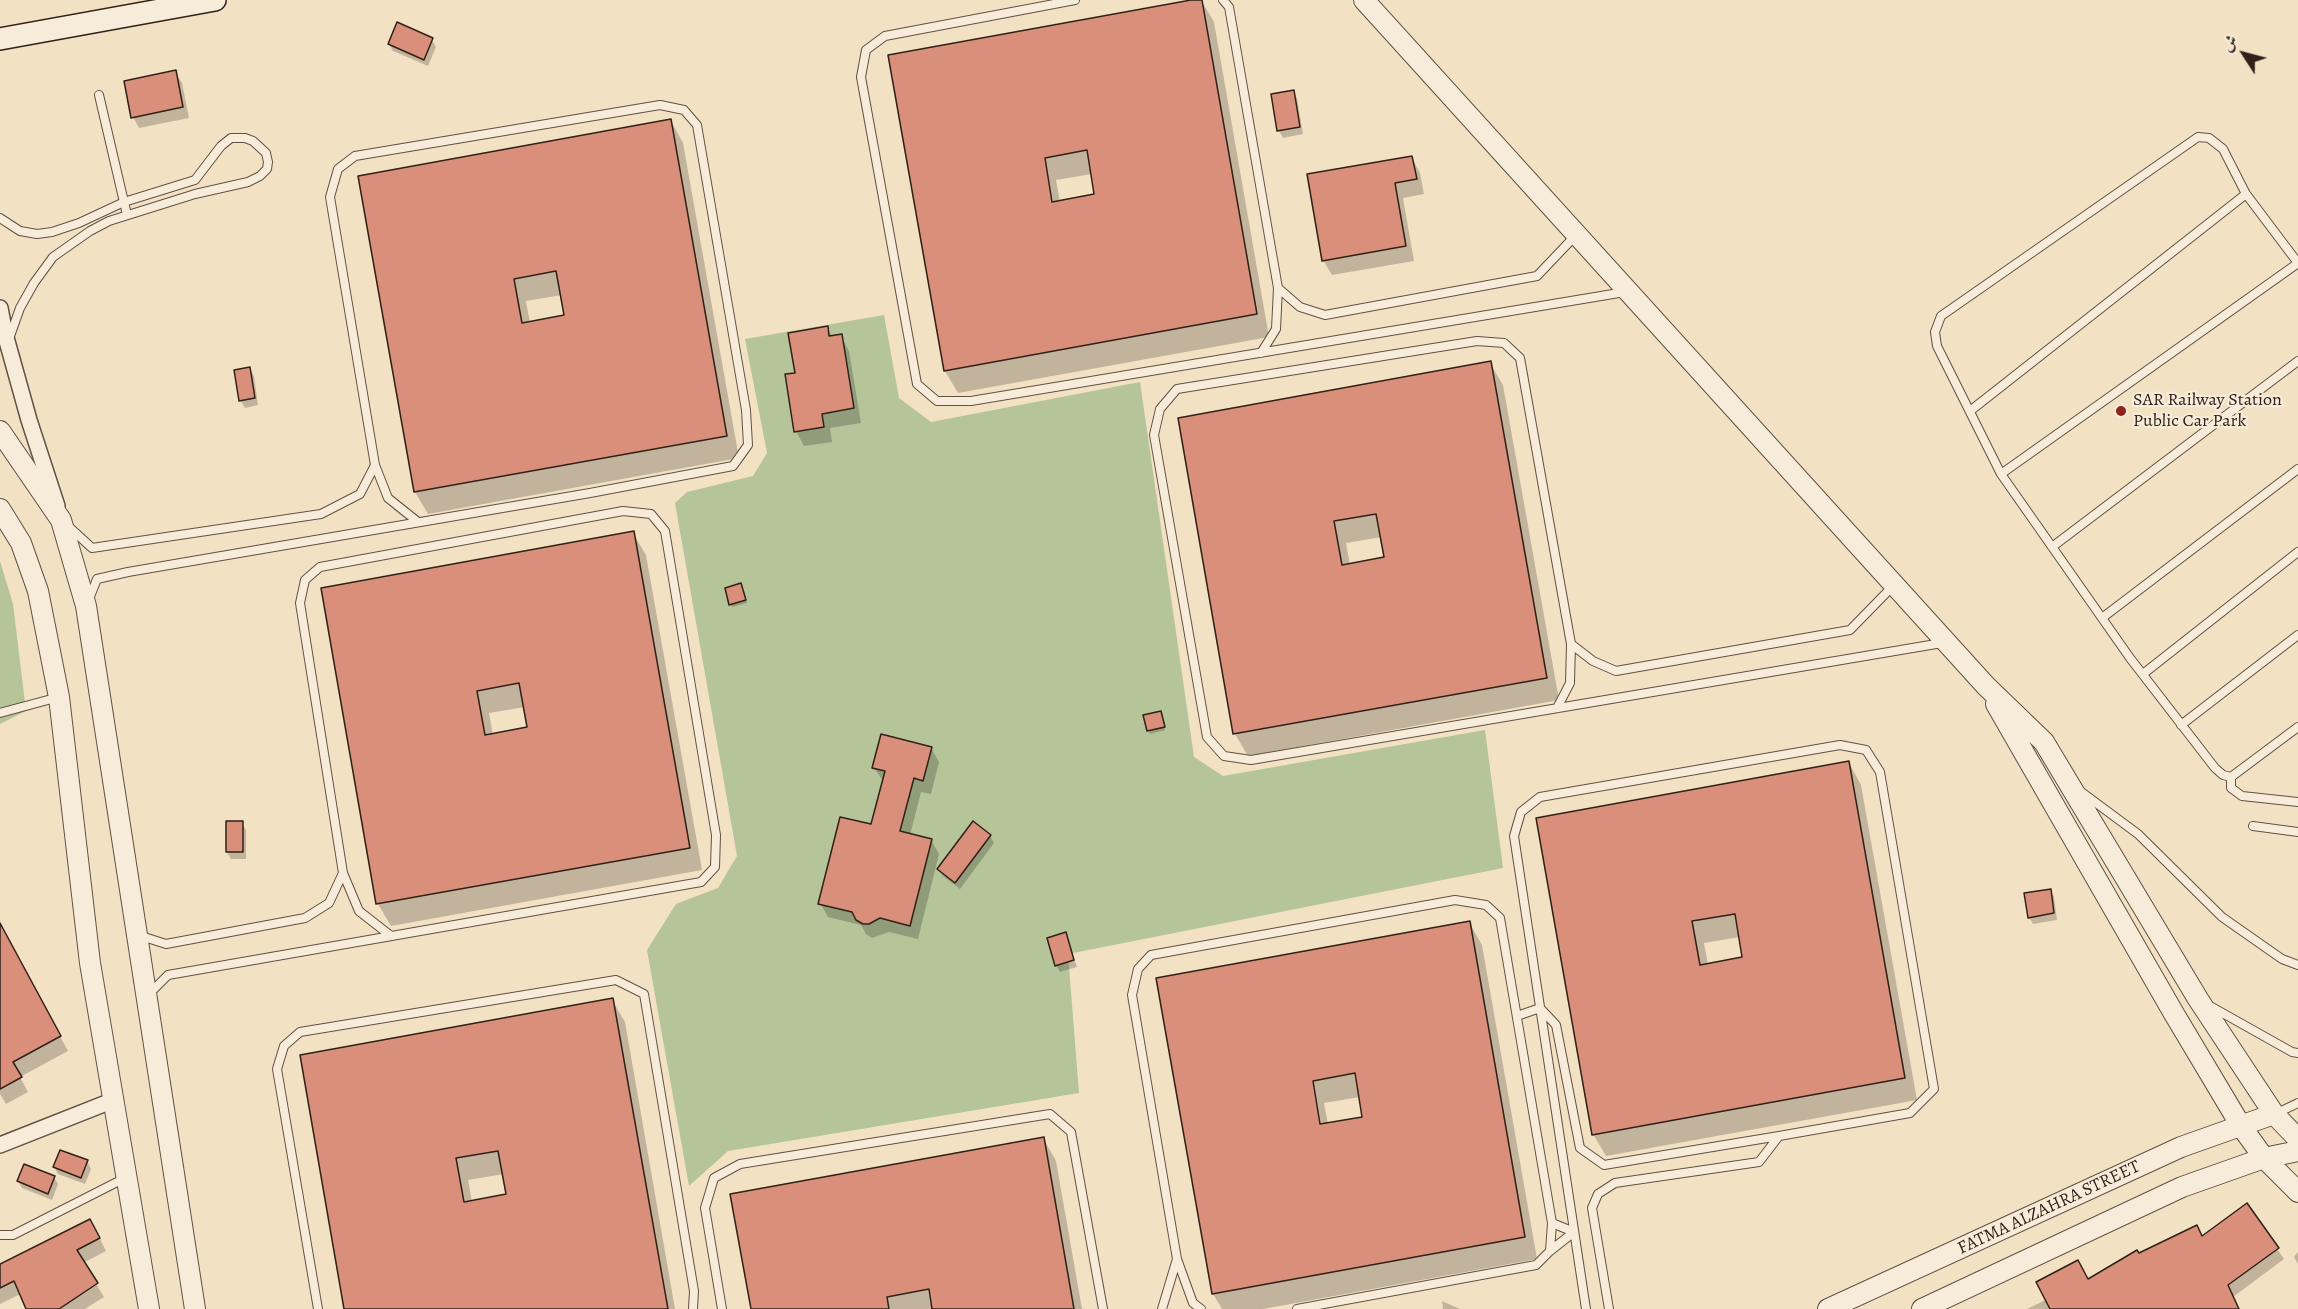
<!DOCTYPE html>
<meta charset="utf-8">
<style>
body{margin:0}
#map{position:relative;width:2298px;height:1309px;overflow:hidden;background:#f3e1c4;font-family:Alegreya,Amiri,serif}
canvas{display:block}
.north{position:absolute;left:2214px;top:24px;width:60px;height:60px;-webkit-text-stroke:4px #f7ecd9;paint-order:stroke;rotate:306deg;font-size:16px;font-weight:700;line-height:24px;text-align:center;color:#302119}
.north::after{content:'';display:block;margin:auto;width:21px;height:27px;background:#302119;clip-path:polygon(50% 0,100% 100%,50% 72%,0 100%)}
</style>
<div id="map">
<canvas width="2298" height="1309"></canvas>
<div class="north">ش</div>
</div>
<script>
const ctx = document.querySelector('canvas').getContext('2d');
ctx.lineJoin = 'round';
function fill(path, color) { ctx.fillStyle = color; ctx.fill(path, 'evenodd'); }
const poly = rows => new Path2D(rows.map(r => 'M' + r).join(''));
function trace(path, color, width, dash) { ctx.strokeStyle = color; ctx.lineWidth = width; ctx.lineCap = dash ? 'butt' : 'round'; ctx.setLineDash(dash || []); ctx.stroke(path); }
function write(font, color, halo, rows, align = 'center') {
  ctx.font = font + ' Alegreya,serif'; ctx.lineWidth = 4.5; ctx.setLineDash([]); ctx.textBaseline = 'middle'; ctx.strokeStyle = halo; ctx.fillStyle = color; for (const [text, x, y, turn = 0] of rows) {
    ctx.save(); ctx.translate(x, y); ctx.rotate((+turn || 0) * Math.PI / 180); ctx.textAlign = isNaN(turn) ? turn : align; if (halo) ctx.strokeText(text, 0, 0); ctx.fillText(text, 0, 0); ctx.restore();
  }
}
fill(poly([
 [884,315,899,398,931,422,1140,382,1194,757,1223,776,1485,730,1503,868,1068,954,1079,1093,728,1151,689,1186,647,950,676,904,718,888,737,856,675,503,687,492,753,476,767,453,745,339],
 [0,561,13,604,26,711,0,724]
]), '#b5c499');
fill(poly([
 [1201,0,1214,22,1269,337,958,393,945,371,890,56],
 [1092,174,1096,195,1060,202,1056,180],
 [398,24,432,40,436,47,428,66,393,51,389,44],
 [175,72,182,83,189,118,139,128,133,117],
 [1293,91,1297,98,1303,134,1283,138,1279,131],
 [671,121,683,143,739,458,428,514,415,492,360,177],
 [562,295,566,316,530,323,526,301],
 [1412,158,1420,173,1424,194,1403,198,1414,261,1332,275,1323,260],
 [827,328,832,337,841,336,849,351,861,423,830,428,832,442,804,446,796,431,796,374],
 [1490,363,1503,385,1559,700,1248,756,1235,734,1180,419],
 [1382,537,1385,558,1350,565,1346,543],
 [250,369,254,376,258,405,245,408,241,401],
 [633,533,646,555,702,870,391,926,378,904,323,589],
 [525,707,529,728,493,735,489,713],
 [742,588,747,603,732,607,731,604],
 [1145,716,1161,716,1165,730,1150,734],
 [931,748,939,762,931,794,921,792,910,835,931,840,939,854,918,939,889,932,872,938,866,934,861,925,828,917,820,903,872,826,884,782,874,768],
 [1849,763,1861,785,1917,1100,1606,1156,1593,1134,1538,819],
 [1740,937,1744,959,1708,965,1704,943],
 [242,823,246,830,246,859,231,859,227,852],
 [990,836,994,843,960,889,943,876,939,869],
 [2050,890,2054,897,2057,920,2033,924,2029,917],
 [1469,922,1482,945,1537,1259,1263,1309,1222,1309,1213,1294,1158,979],
 [1360,1097,1364,1118,1328,1124,1324,1103],
 [0,926,68,1051,20,1077,28,1092,6,1104,0,1094],
 [1065,934,1077,967,1060,972,1056,965],
 [612,1000,625,1022,675,1309,346,1309,302,1056],
 [504,1174,507,1195,472,1202,468,1180],
 [1043,1138,1056,1161,1082,1309,752,1309],
 [87,1161,91,1169,85,1184,58,1174,54,1167],
 [54,1177,58,1184,52,1200,22,1188,18,1181],
 [2247,1205,2284,1259,2233,1297,2239,1309,2027,1309,2138,1255,2202,1237],
 [97,1233,106,1251,83,1263,104,1297,85,1309,28,1309,59,1275,0,1304,0,1266],
 [2298,1252,2298,1264,2294,1257],
 [1442,1301,1460,1309,1443,1309]
]), '#0003');
const building = poly([
 [1191,0,1202,0,1257,314,944,371,888,55,1191,0],
 [1087,150,1094,194,1052,202,1045,158,1087,150],
 [397,22,433,38,424,60,388,44,397,22],
 [176,70,183,107,131,118,124,81,176,70],
 [1294,90,1300,127,1277,131,1271,94,1294,90],
 [671,119,727,436,414,492,358,176,671,119],
 [556,271,564,315,522,323,514,279,556,271],
 [1412,156,1417,179,1395,183,1406,246,1322,261,1307,174,1412,156],
 [828,326,829,336,842,334,854,408,822,414,824,427,794,432,785,374,795,373,788,333,828,326],
 [1491,361,1547,678,1233,734,1178,418,1491,361],
 [1376,514,1384,557,1342,565,1334,521,1376,514],
 [250,367,255,398,239,401,234,370,250,367],
 [634,531,690,848,376,904,321,588,634,531],
 [519,683,527,727,485,735,477,691,519,683],
 [741,583,746,600,729,605,725,588,741,583],
 [1161,711,1165,727,1147,731,1143,715,1161,711],
 [881,734,932,747,923,781,914,778,900,831,932,839,910,926,880,918,869,924,863,924,856,920,852,912,818,904,840,817,871,824,885,771,872,768,881,734],
 [1849,761,1905,1078,1592,1135,1536,818,1849,761],
 [1735,914,1742,957,1700,965,1692,921,1735,914],
 [226,821,243,821,243,852,226,852,226,821],
 [973,821,991,835,955,883,937,869,973,821],
 [2051,889,2054,913,2028,918,2024,893,2051,889],
 [1470,921,1525,1237,1212,1294,1156,978,1470,921],
 [1355,1073,1362,1117,1320,1124,1313,1081,1355,1073],
 [0,923,61,1036,13,1062,22,1077,0,1089,0,923],
 [1066,932,1074,960,1055,966,1047,938,1066,932],
 [613,998,668,1309,344,1309,300,1055,613,998],
 [498,1151,506,1194,464,1202,456,1158,498,1151],
 [1044,1137,1074,1309,932,1309,929,1289,887,1297,889,1309,751,1309,730,1194,1044,1137],
 [60,1150,88,1160,81,1178,53,1167,60,1150],
 [24,1164,55,1176,48,1194,17,1181,24,1164],
 [2247,1203,2279,1248,2228,1285,2239,1309,2050,1309,2036,1282,2078,1260,2088,1279,2137,1250,2139,1253,2197,1225,2202,1236,2247,1203],
 [90,1219,100,1238,77,1250,98,1283,59,1309,26,1309,14,1281,0,1288,0,1264,90,1219]
]);
fill(building, '#d98f7a');
trace(building, '#302119', 1.5);
const service = poly([
 [1075,0,885,36,866,50,861,77,917,384,937,401,971,401,1625,292],
 [1223,0,1229,7,1278,288,1300,307,1325,315,1537,276,1575,236],
 [99,95,127,215],
 [0,218,20,231,37,234,52,232,79,223,124,202,195,180,221,146,231,138,245,138,253,141,266,153,268,162,267,169,260,176,248,182,195,194,109,221,90,231,53,257,34,283,20,308,9,339],
 [2298,263,2246,194,2223,149,2209,138,2198,137,1941,316,1935,332,1937,346,2001,474,2130,658,2215,768,2223,775,2231,777,2298,727],
 [1261,353,1276,329,1278,288],
 [1970,411,2246,194],
 [375,465,388,498,418,522],
 [2001,474,2298,263],
 [68,526,92,548,321,514,360,494,375,465,330,197,338,169,355,156,660,105,684,110,697,125,746,410,748,445,733,466,590,493,128,572,97,579,89,599],
 [2052,547,2298,361],
 [1893,586,1850,630,1616,671,1593,661,1571,644,1520,358,1504,343,1477,341,1177,389,1160,409,1154,435,1207,737,1224,756,1251,760,1942,643],
 [2102,618,2298,469],
 [2143,674,2298,552],
 [1557,708,1570,683,1571,644],
 [0,713,59,697],
 [2181,725,2298,635],
 [2231,777,2231,788,2242,796,2298,802],
 [2080,791,2138,834,2222,917,2282,959,2298,965],
 [2253,826,2298,832],
 [343,873,359,911,391,936],
 [138,935,166,944,305,918,329,903,343,873,300,603,305,580,320,567,623,511,651,514,665,531,716,835,715,867,701,882,168,975,150,993],
 [2210,1006,2292,1052,2298,1053],
 [1517,1016,1540,1008,1556,1025,1580,1148,1604,1165,1779,1136],
 [2275,1114,2298,1103],
 [0,1235,13,1235,125,1178],
 [1550,1251,1574,1232,1552,1223],
 [1177,1259,1193,1303,1201,1309],
 [318,1309,277,1069,284,1046,300,1032,616,980,644,994,694,1291,693,1309],
 [722,1309,705,1208,714,1178,740,1164,1050,1114,1071,1132,1103,1309],
 [1162,1309,1177,1259,1132,995,1138,969,1151,955,1455,900,1486,905,1500,918,1552,1223,1550,1251,1536,1265,1297,1309],
 [1586,1309,1514,836,1521,812,1540,797,1840,745,1866,750,1880,772,1934,1089,1910,1113,1779,1136,1759,1162,1615,1183,1598,1194,1592,1208,1609,1309]
]);
const minor = poly([
 [0,308,5,334,29,420,57,506],
 [0,1145,114,1100]
]);
const tertiary = poly([
 [1364,0,1986,686,2044,742,2198,999,2274,1114,2298,1139],
 [0,431,61,520,86,606,195,1309],
 [0,509,21,543,38,591,59,697,90,963,149,1309],
 [1996,704,2173,1012,2241,1126,2264,1158,2298,1192],
 [1828,1309,2181,1147,2274,1114],
 [1922,1309,2182,1187,2264,1158,2298,1151]
]);
const secondary = poly([
 [0,39,215,0]
]);
trace(service, '#615144', 10);
trace(minor, '#615144', 18);
trace(tertiary, '#615144', 22);
trace(secondary, '#302119', 24);
trace(service, '#f7ecd9', 8);
trace(minor, '#f7ecd9', 15);
trace(tertiary, '#f7ecd9', 20);
trace(secondary, '#f7ecd9', 21);
for (const [x, y, r, color] of [
 [2121,411,6,"#8f2418"]
]) { const dot = new Path2D(); dot.arc(x, y, r, 0, 2 * Math.PI); ctx.fillStyle = color; ctx.fill(dot); trace(dot, '#f7ecd9', 2); }
write('18px', '#302119', '#f7ecd9', [
 ["SAR Railway Station",2133,401],
 ["Public Car Park",2133,422]
], 'left');
write('18px', '#302119', '#f7ecd9', [
 ["FATMA ALZAHRA STREET",2049,1208,-25]
]);
</script>
